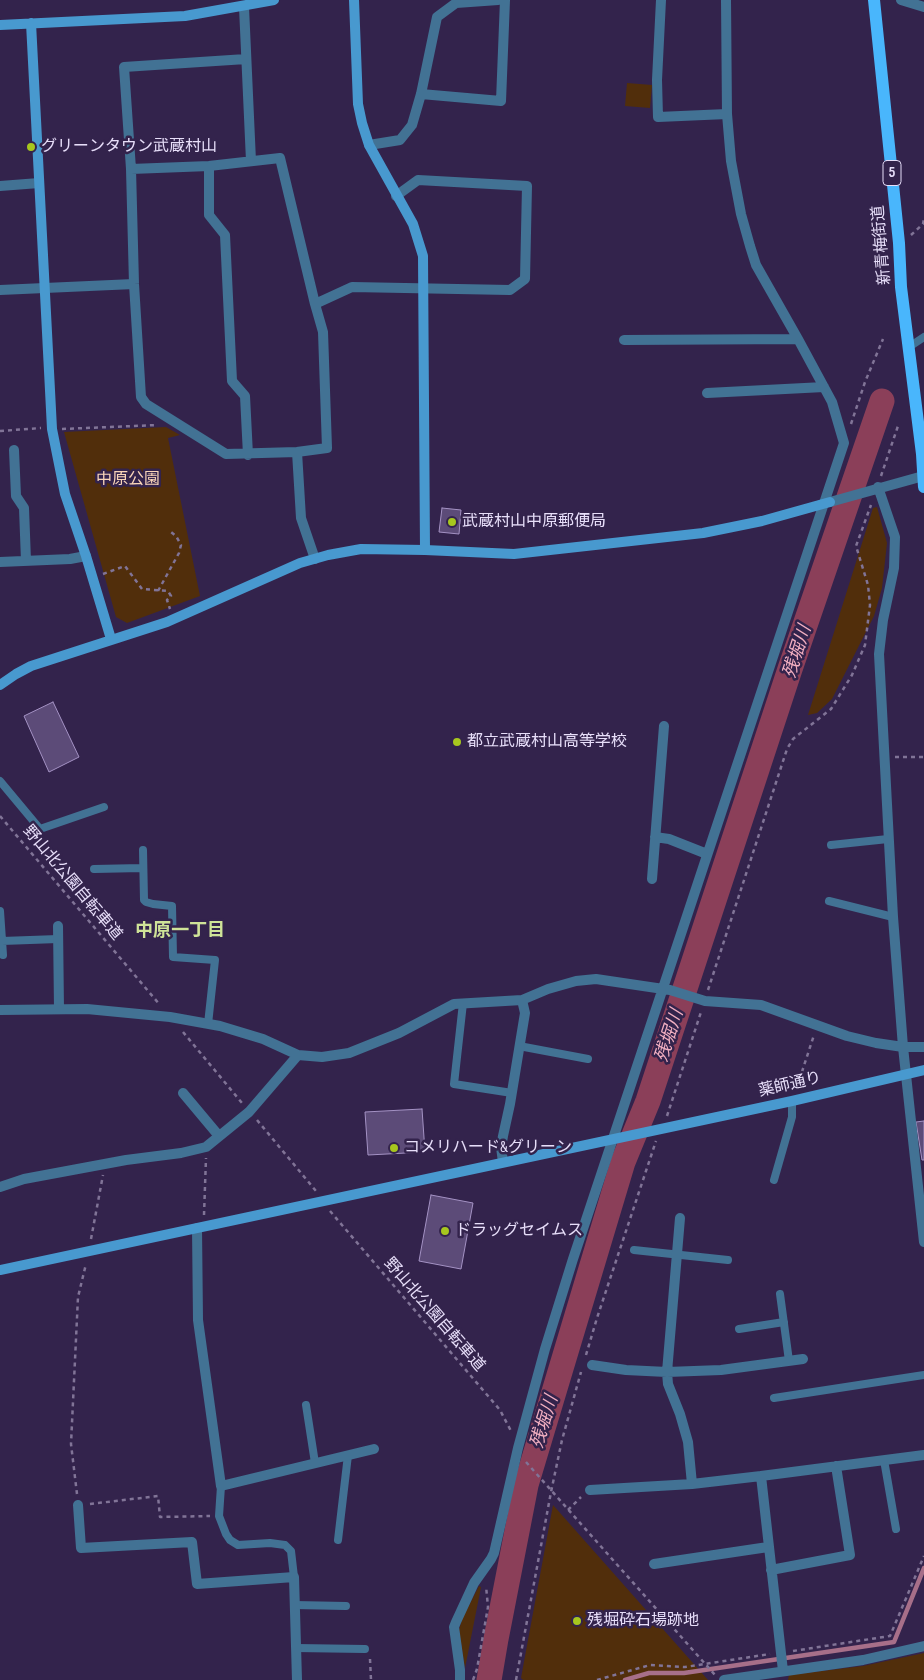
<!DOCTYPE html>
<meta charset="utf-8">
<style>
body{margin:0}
canvas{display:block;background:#33234c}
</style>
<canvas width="924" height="1680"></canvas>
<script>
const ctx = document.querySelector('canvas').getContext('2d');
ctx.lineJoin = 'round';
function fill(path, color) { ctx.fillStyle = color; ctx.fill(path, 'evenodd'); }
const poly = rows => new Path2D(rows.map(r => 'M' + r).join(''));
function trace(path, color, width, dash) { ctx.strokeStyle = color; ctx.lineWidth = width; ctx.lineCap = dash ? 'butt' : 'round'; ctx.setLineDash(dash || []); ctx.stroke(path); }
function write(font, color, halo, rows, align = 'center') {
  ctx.font = font + ' "Sofia Sans Condensed","Noto Sans JP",sans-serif'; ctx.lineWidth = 5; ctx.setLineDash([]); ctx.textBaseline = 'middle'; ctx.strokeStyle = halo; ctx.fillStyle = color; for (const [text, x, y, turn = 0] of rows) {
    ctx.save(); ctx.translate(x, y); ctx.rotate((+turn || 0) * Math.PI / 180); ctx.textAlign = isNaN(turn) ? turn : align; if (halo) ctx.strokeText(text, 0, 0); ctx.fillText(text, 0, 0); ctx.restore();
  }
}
fill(poly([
 [627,83,652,85,650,108,625,106],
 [166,427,180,435,168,438,200,596,127,623,116,617,64,432],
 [877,507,887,543,882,588,874,616,832,699,817,713,808,715,873,508],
 [553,1505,708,1680,523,1680,521,1678],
 [479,1586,481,1587,465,1668,459,1630,462,1619],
 [924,1653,924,1680,788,1680,789,1675,863,1666]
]), '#512e0b');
trace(poly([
 [625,1680,649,1673,684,1673,894,1642,924,1568]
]), '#a76f89', 4.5);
trace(poly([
 [489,1680,496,1639,526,1485,623,1162,648,1101,790,669,882,401]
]), '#8b3f59', 25);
const building = poly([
 [442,508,461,510,459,534,439,532,442,508],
 [53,702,79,757,49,772,24,716,53,702],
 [422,1109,425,1152,368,1155,365,1112,422,1109],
 [924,1121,924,1160,922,1160,916,1122,924,1121],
 [431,1195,473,1203,461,1269,419,1261,431,1195]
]);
fill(building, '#5c4b78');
trace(building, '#a492c4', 1);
trace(poly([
 [911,235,923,224,924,219],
 [851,424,865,382,883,339],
 [62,429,157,425],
 [0,431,41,428],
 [881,476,899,423],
 [103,574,125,566,142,589,168,591,171,596,167,600,170,609],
 [158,591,179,553,181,545,176,536,171,532],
 [895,757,924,757],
 [0,816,160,1005],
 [708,990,787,749,793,739,831,709,852,675,865,645,870,605,868,585,856,546,871,505],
 [183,1032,242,1103],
 [797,1087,814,1035],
 [667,1116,701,1012],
 [257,1120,316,1191],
 [330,1211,500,1410,511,1431],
 [204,1215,206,1158],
 [91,1239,103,1175],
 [586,1355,597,1318,656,1141],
 [526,1462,715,1675],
 [77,1494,71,1444,78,1297,86,1264],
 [90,1504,158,1496,160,1517,210,1516],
 [568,1510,581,1497],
 [793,1651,890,1636,924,1556],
 [370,1659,371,1680],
 [473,1680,477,1669,488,1607,486,1586],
 [516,1680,551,1492,562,1440,581,1372],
 [597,1680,650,1665,685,1667,770,1654]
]), '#817497', 2.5, [4, 4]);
trace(poly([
 [909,347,924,337],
 [0,781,40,829,104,807],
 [831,845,888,839],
 [143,850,144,900,146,902,153,904,172,906,173,957,215,960,208,1024],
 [94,869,142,868],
 [829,901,893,917],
 [0,911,3,955],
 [2,941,58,939],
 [463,1003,454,1084,512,1093],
 [519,1046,588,1059],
 [774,1180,792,1117,792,1101],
 [634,1250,728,1260],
 [780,1294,789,1361],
 [739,1329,784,1322],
 [774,1398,924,1375],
 [306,1405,315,1463],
 [884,1460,896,1529],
 [221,1486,219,1516,226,1534,230,1540,238,1545,270,1543,285,1545,291,1551,294,1577],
 [338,1540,348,1455],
 [294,1605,346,1606],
 [296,1648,365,1649]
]), '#427294', 8);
trace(poly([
 [661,0,657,80,658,117,727,114],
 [901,0,924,7],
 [244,7,251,161],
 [421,94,501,101,505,0],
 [369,145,400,140,412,125,421,94,437,17,456,3,498,0],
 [209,166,209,215,225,235,232,381,245,396,248,455],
 [131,169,209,166,280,158,315,304,323,332,327,448,297,452,226,454,146,404,141,397,134,284,131,169,124,67,246,59],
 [0,186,39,183],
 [0,290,134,284],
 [315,304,352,287,510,290,525,279,527,186,418,180,396,196],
 [624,340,798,339],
 [707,393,824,387],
 [14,450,16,496,24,508,26,561],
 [297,452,301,518,315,559],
 [878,487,895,537,894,568,883,620,879,654,893,917,903,1047,924,1242],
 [830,502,923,476],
 [0,562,70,559,86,556],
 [655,837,669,839,707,854],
 [652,879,664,726],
 [58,926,59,1009],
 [0,1010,87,1009,170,1017,220,1026,263,1039,298,1055,322,1057,349,1053,399,1033,454,1004,522,1000,548,989,576,981,596,979,670,990,705,1001,761,1005,847,1036,876,1043,903,1047,924,1047],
 [183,1093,219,1136],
 [503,1162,501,1147,503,1136,510,1104,525,1013,522,1000],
 [0,1187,24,1179,126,1160,181,1153,206,1147,249,1112,298,1055],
 [680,1218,667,1372,668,1384,680,1414,688,1442,692,1484],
 [197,1228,198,1320,221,1486,374,1449],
 [592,1365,626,1370,667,1372,721,1370,803,1359],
 [590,1490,692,1484,761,1476],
 [78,1505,81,1548,192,1542,197,1584,294,1577,297,1680],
 [654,1564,768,1547],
 [771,1570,850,1555,836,1466],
 [783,1671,761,1476,924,1455],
 [460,1680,460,1670,454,1627,456,1622,474,1583,491,1559,494,1553,518,1448,545,1349,573,1259,844,443,832,402,798,339,756,265,750,246,741,214,731,161,727,114,726,0],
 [724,1680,863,1660,924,1646]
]), '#427294', 10);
trace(poly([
 [354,0,358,104,362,123,369,145,413,224,423,256,425,550],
 [31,23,52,429,65,494,86,556,111,639],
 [0,25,185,16,274,0],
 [0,685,16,674,31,666,167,622,300,563,328,555,361,549,425,550,514,554,703,533,762,521,830,502],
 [0,1270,792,1101,924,1070]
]), '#4899cf', 10);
trace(poly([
 [874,0,899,243,901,287,922,454,924,487]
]), '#49b6fc', 12);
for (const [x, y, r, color] of [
 [31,147,5,"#a7c71e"],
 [452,522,5,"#a7c71e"],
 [457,742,5,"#a7c71e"],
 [394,1148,5,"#a7c71e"],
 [445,1231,5,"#a7c71e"],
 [577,1621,5,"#a7c71e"]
]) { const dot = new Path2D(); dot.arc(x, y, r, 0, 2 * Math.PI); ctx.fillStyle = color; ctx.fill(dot); trace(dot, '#33234c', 2); }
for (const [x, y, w] of [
 [892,173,18]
]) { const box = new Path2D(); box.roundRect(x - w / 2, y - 12.5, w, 25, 4); ctx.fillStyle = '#33234c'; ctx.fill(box); trace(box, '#e7def9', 1); }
write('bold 15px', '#e7def9', null, [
 ["5",892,173]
]);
write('16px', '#e7def9', '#33234c', [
 ["グリーンタウン武蔵村山",41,147],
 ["武蔵村山中原郵便局",462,522],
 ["都立武蔵村山高等学校",467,742],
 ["コメリハード&グリーン",404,1148],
 ["ドラッグセイムス",455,1231],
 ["残堀砕石場跡地",587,1621]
], 'left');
write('16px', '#e7def9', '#33234c', [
 ["新青梅街道",882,245,-95],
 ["野山北公園自転車道",72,883,50],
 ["薬師通り",790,1085,-13],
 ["野山北公園自転車道",434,1315,49]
]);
write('16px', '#f9d5b9', '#33234c', [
 ["中原公園",128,480]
]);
write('italic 18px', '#f2afc1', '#33234c', [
 ["残堀川",798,652,-72],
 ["残堀川",670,1036,-72],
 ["残堀川",545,1422,-73]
]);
write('bold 18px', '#cfe398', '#33234c', [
 ["中原一丁目",180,931]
]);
</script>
